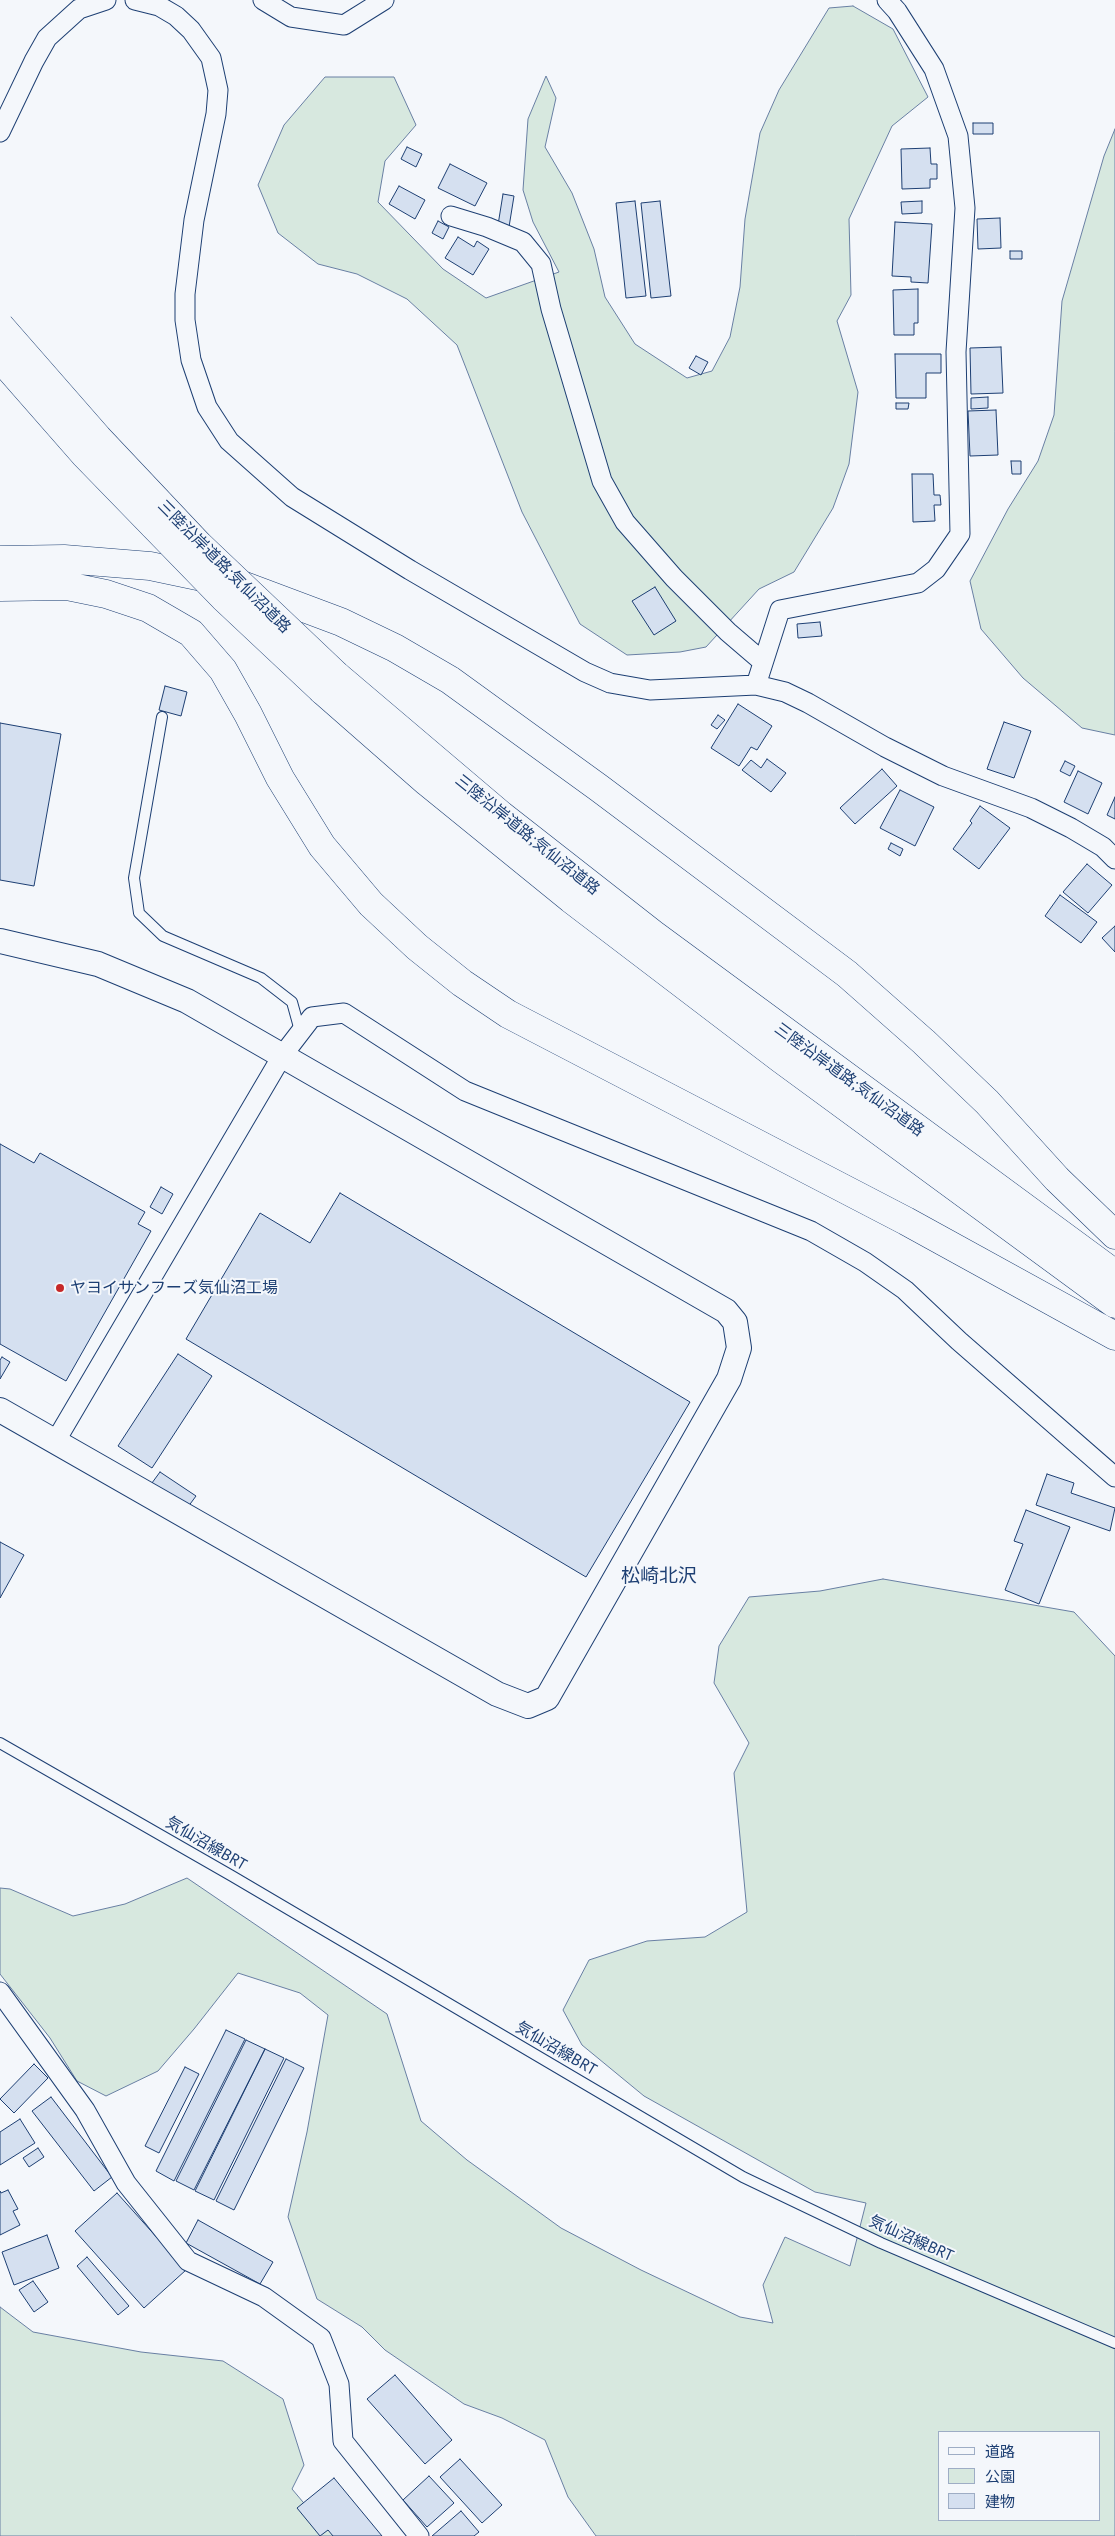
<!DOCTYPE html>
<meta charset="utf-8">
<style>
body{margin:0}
#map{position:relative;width:1115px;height:2536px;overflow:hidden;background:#f4f7fb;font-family:"PT Sans","Noto Sans JP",sans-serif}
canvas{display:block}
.legend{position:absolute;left:938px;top:2431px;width:162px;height:90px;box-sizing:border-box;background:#f4f7fb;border:1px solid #9eadc5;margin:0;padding:6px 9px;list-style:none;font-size:15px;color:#1d3f73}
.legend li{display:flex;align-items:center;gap:10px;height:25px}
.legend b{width:25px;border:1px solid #9eadc5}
</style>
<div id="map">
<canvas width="1115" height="2536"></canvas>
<ul class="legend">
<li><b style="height:6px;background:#f4f7fb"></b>道路</li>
<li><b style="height:14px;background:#d7e8df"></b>公園</li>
<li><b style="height:14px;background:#d5e0f0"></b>建物</li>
</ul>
</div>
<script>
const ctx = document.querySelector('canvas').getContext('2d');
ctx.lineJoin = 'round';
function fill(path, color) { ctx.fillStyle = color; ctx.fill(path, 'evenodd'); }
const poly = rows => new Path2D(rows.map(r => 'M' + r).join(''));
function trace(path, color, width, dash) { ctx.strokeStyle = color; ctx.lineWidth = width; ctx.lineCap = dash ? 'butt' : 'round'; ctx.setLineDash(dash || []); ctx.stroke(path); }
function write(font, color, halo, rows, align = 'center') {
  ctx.font = font + ' "PT Sans","Noto Sans JP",sans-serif'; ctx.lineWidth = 4; ctx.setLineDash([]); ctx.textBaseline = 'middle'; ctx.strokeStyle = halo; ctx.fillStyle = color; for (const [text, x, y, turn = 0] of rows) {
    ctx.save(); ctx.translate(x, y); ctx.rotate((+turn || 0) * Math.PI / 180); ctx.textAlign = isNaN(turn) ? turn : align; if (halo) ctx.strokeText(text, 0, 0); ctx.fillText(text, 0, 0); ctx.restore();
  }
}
const green = poly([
 [853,6,893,29,928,97,892,126,849,219,851,295,837,321,858,392,849,464,833,508,794,572,759,589,706,647,680,652,627,655,580,624,522,512,457,345,407,299,357,274,318,264,278,233,258,185,284,125,325,77,394,77,416,125,385,161,378,202,443,269,486,298,559,272,533,222,523,190,528,119,546,76,556,98,545,147,572,193,594,249,605,297,635,344,687,378,712,371,730,337,740,287,745,219,760,133,779,90,829,8,853,6],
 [1115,129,1115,735,1082,728,1023,678,981,629,970,581,1008,509,1038,461,1054,415,1062,301,1104,156,1115,129],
 [883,1579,1074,1612,1115,1656,1115,2536,596,2536,568,2497,545,2440,502,2418,464,2404,385,2350,362,2327,317,2299,288,2217,307,2132,328,2015,300,1993,238,1973,194,2029,158,2071,106,2096,77,2081,50,2038,0,1974,0,1888,10,1889,73,1916,125,1904,187,1878,387,2014,421,2121,467,2160,561,2228,641,2270,740,2317,773,2323,763,2285,785,2237,850,2266,866,2203,815,2192,644,2096,582,2045,563,2010,589,1960,647,1941,705,1937,747,1912,734,1773,749,1743,714,1683,719,1646,749,1597,820,1591,883,1579],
 [939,2432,1099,2432,1099,2520,939,2520,939,2432],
 [0,2307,33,2332,141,2352,223,2361,283,2399,304,2465,292,2489,319,2521,347,2536,0,2536,0,2307]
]);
fill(green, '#d7e8df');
trace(green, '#687fa3', 1);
const building = poly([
 [973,123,993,123,993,134,973,134,973,123],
 [407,147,422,154,416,167,401,159,407,147],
 [930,148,931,164,937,164,937,179,930,179,930,188,902,189,901,149,930,148],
 [450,164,487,183,475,206,438,188,450,164],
 [399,186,425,200,415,219,389,204,399,186],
 [503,194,514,196,509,227,498,225,503,194],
 [635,201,646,296,626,298,616,203,635,201],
 [660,201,671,296,651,298,641,203,660,201],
 [922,201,922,213,902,214,901,202,922,201],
 [1000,218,1001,248,978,249,977,219,1000,218],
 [438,221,449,227,443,239,432,233,438,221],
 [895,222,932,224,928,283,911,282,911,277,892,276,895,222],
 [458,237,474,247,477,241,489,249,473,275,445,258,458,237],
 [1010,251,1022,251,1022,259,1010,259,1010,251],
 [918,289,918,323,914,323,914,335,894,335,893,290,918,289],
 [1001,347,1003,393,971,394,970,348,1001,347],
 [895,354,941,354,941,373,926,373,926,398,896,398,895,354],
 [696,356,708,362,701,375,689,368,696,356],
 [988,397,988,408,971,409,971,398,988,397],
 [896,403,909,403,908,409,896,409,896,403],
 [996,410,998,455,970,456,968,411,996,410],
 [1011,461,1021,461,1021,474,1012,474,1011,461],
 [912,474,933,474,934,495,940,495,941,505,934,505,935,521,913,522,912,474],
 [655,587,676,621,654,635,632,601,655,587],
 [820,622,822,636,798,638,797,624,820,622],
 [165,686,187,692,181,716,159,710,165,686],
 [738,704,772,726,757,750,751,747,739,766,711,748,738,704],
 [718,715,725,720,717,729,711,725,718,715],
 [1004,722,1031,731,1014,778,987,769,1004,722],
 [0,723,61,734,34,886,0,880,0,723],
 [767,759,786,773,771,792,742,770,751,760,761,768,767,759],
 [1065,761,1075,766,1070,776,1060,771,1065,761],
 [882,769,897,786,855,824,840,808,882,769],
 [1078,771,1102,783,1088,814,1064,802,1078,771],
 [900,790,934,807,915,846,880,828,900,790],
 [1115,797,1115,819,1107,815,1115,797],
 [980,806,1010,828,979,869,953,849,972,823,970,821,980,806],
 [891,843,903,849,900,856,888,849,891,843],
 [1087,864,1112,885,1088,913,1063,892,1087,864],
 [1060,895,1097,922,1081,943,1045,916,1060,895],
 [1115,926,1115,952,1102,938,1115,926],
 [0,1144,34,1163,40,1153,145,1212,138,1224,151,1231,66,1381,0,1344,0,1144],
 [161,1187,173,1194,162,1214,150,1207,161,1187],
 [340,1193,690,1402,586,1577,186,1339,260,1213,310,1243,340,1193],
 [178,1354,212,1376,152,1468,118,1446,178,1354],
 [2,1357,10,1362,0,1379,0,1360,2,1357],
 [160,1472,196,1496,185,1511,149,1487,160,1472],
 [1047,1474,1074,1483,1071,1493,1115,1508,1110,1531,1036,1505,1047,1474],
 [1026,1510,1070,1527,1039,1604,1005,1590,1023,1544,1014,1541,1026,1510],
 [0,1542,24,1555,0,1598,0,1542],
 [226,2030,245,2039,174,2181,156,2171,226,2030],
 [246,2040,265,2049,194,2190,176,2181,246,2040],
 [265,2049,284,2058,214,2200,195,2191,265,2049],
 [286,2059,304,2068,234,2210,216,2201,286,2059],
 [34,2064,48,2078,14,2113,0,2099,34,2064],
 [185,2067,199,2074,159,2153,145,2146,185,2067],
 [51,2097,112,2177,94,2191,32,2111,51,2097],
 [20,2119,35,2143,0,2165,0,2132,20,2119],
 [38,2148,44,2157,29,2167,23,2158,38,2148],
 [8,2190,18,2209,13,2211,20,2225,0,2235,0,2191,1,2193,8,2190],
 [117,2193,186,2270,144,2308,75,2231,117,2193],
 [198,2220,273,2262,260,2284,186,2243,198,2220],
 [47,2235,59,2268,14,2285,2,2252,47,2235],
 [87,2257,129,2306,118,2315,77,2266,87,2257],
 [33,2281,48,2302,34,2312,19,2290,33,2281],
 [395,2375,452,2440,425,2464,367,2399,395,2375],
 [460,2459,502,2505,482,2523,440,2477,460,2459],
 [429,2476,454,2503,427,2527,403,2500,429,2476],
 [334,2478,382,2536,333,2536,328,2530,320,2536,297,2508,334,2478],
 [461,2511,479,2532,474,2536,432,2536,461,2511]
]);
fill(building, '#d5e0f0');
trace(building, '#1d3f73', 1);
const service = poly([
 [162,717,134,878,139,913,163,936,261,978,292,1002,300,1031],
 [0,1743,232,1876,743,2177,881,2243,1115,2343]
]);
const minor = poly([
 [135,0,159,6,176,16,191,30,211,58,218,90,216,114,194,220,185,294,185,320,191,360,207,407,229,441,292,497,410,570,585,672,610,683,650,690,756,685,785,692,808,703,885,747,943,776,1031,808,1071,828,1103,847,1115,859],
 [263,0,291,17,344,25,384,0],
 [0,132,34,61,47,38,79,9,106,0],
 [451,216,487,227,523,242,541,264,551,309,602,481,625,522,674,578,728,632,763,662],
 [756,685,780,610,918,583,936,569,960,534,956,352,965,208,958,136,934,69,897,11,887,0],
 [55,1442,282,1056,312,1017,344,1013,465,1091,811,1231,865,1262,905,1290,959,1341,1115,1477],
 [0,1992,85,2110,126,2183,188,2261,264,2297,321,2338,339,2384,343,2441,419,2536]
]);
const tertiary = poly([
 [0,941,98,964,187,1001,726,1311,735,1322,739,1348,729,1379,547,1698,528,1706,497,1694,0,1410]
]);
const motorway = poly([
 [0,560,64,559,150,566,245,586,341,622,395,648,450,680,599,788,847,974,924,1042,987,1102,1057,1179,1115,1235],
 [0,587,67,586,106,594,148,608,191,633,223,670,248,714,280,778,322,846,371,904,417,947,462,983,508,1014,906,1221,1115,1336],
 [336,675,501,815,653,934,1115,1274],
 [322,690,427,782,571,899,781,1059,1115,1304]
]);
trace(service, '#1d3f73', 12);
trace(minor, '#1d3f73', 21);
trace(tertiary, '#1d3f73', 26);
trace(motorway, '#1d3f73', 29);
trace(service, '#f4f7fb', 10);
trace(minor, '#f4f7fb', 19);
trace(tertiary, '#f4f7fb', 24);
trace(motorway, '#f4f7fb', 28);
const motorwayBridge = poly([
 [0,326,98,438,199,545,336,675],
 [0,358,85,455,224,598,322,690]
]);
trace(motorwayBridge, '#1d3f73', 29, []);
trace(motorwayBridge, '#f4f7fb', 28);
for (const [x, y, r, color] of [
 [60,1288,5,"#c62828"]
]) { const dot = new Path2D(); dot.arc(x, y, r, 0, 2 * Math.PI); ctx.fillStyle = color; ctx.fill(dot); trace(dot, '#f4f7fb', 2); }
write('16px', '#1d3f73', '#f4f7fb', [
 ["三陸沿岸道路;気仙沼道路",224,567,45],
 ["三陸沿岸道路;気仙沼道路",527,835,39],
 ["三陸沿岸道路;気仙沼道路",849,1080,36],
 ["気仙沼線BRT",206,1844,30],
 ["気仙沼線BRT",556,2049,30],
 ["気仙沼線BRT",911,2239,24]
]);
write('16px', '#1d3f73', '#f4f7fb', [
 ["ヤヨイサンフーズ気仙沼工場",70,1288]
], 'left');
write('19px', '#1d3f73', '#f4f7fb', [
 ["松崎北沢",659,1577]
]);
</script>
